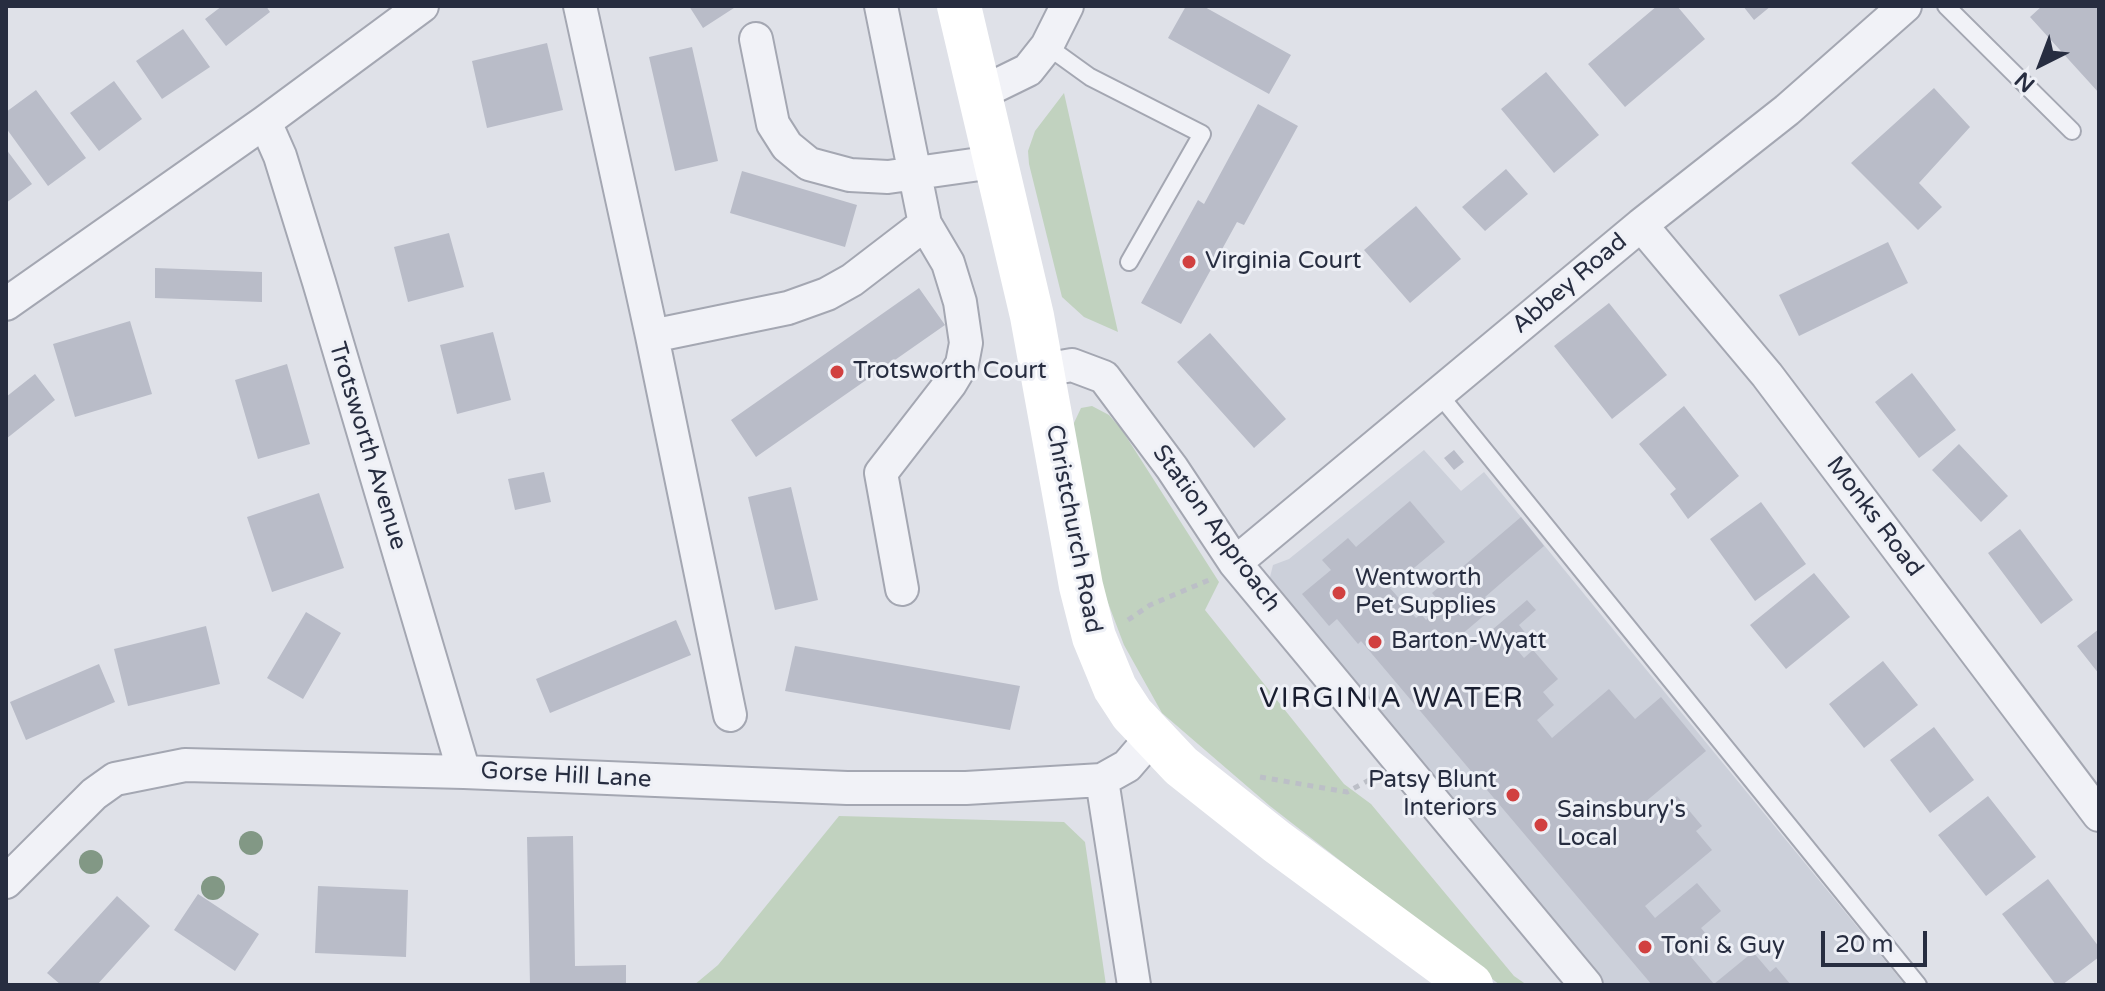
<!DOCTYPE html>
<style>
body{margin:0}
#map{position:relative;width:2105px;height:991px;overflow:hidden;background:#dfe1e8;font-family:"Varela Round",sans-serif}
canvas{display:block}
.frame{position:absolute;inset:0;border:8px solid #272d40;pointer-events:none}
.north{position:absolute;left:2001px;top:24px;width:80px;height:80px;-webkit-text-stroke:6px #eef0f6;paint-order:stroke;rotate:222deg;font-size:22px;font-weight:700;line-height:32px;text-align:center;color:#272d40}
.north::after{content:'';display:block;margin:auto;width:28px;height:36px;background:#272d40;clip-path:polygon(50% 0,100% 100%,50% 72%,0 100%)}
.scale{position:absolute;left:1821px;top:931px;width:106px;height:36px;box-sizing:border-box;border:4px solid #272d40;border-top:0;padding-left:10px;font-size:24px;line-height:28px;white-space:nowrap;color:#272d40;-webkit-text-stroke:6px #eef0f6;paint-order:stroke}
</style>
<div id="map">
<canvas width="2105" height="991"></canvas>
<div class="frame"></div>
<div class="north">N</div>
<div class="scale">20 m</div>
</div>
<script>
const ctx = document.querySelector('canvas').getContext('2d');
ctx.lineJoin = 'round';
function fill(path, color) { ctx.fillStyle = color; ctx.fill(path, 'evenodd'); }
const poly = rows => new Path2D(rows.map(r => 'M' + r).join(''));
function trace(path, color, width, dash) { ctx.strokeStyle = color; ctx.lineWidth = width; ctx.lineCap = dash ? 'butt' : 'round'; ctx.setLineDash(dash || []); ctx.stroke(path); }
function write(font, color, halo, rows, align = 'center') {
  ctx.font = font + ' "Varela Round",sans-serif'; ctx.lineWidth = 6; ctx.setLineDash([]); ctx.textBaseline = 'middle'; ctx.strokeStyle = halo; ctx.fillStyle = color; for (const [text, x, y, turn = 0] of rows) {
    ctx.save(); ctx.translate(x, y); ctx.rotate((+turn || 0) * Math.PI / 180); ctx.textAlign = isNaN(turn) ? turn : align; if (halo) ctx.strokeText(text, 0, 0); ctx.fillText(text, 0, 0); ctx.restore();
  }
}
fill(poly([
 [1424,450,1461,491,1484,472,1905,985,1594,985,1268,585,1273,565,1289,559]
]), '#ccd0da');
fill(poly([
 [1064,93,1118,332,1084,317,1062,297,1029,164,1028,151,1035,131],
 [1092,406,1109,415,1122,430,1219,582,1205,610,1344,784,1371,804,1514,976,1527,985,1500,985,1270,806,1162,713,1124,645,1102,587,1073,425,1081,408],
 [839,816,1064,822,1085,842,1106,985,694,985,718,965]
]), '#c1d2bf');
fill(poly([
 [222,6,266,6,270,12,226,46,205,19],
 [689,6,737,6,703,28],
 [1186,6,1203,6,1291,55,1269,94,1168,38],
 [1657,6,1677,6,1705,39,1625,107,1588,64],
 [1743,6,1771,6,1754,20],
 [2042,6,2099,6,2099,93,2030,17],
 [183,29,210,67,162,99,136,61],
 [547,43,563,110,487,128,472,61],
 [692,47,718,161,675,171,649,57],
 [1546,72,1599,135,1554,173,1501,109],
 [114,81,142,119,99,151,70,113],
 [1934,88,1970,127,1919,183,1942,207,1918,230,1851,163],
 [36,90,86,158,48,186,6,128,6,112],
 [1258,104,1298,126,1244,225,1237,222,1181,324,1141,303,1198,200,1204,204],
 [6,149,32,184,6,203],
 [1506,169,1528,194,1485,231,1462,207],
 [742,171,857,205,845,247,730,213],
 [1416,206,1461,259,1410,303,1364,250],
 [449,233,464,287,408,302,394,247],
 [1888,242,1908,283,1799,336,1779,295],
 [155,268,262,272,262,302,155,298],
 [919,288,945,325,756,457,731,420],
 [1609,303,1667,375,1612,419,1554,346],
 [130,321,152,394,75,417,53,344],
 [493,332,511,400,457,414,440,345],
 [1210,333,1286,419,1254,448,1177,362],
 [287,364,310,444,258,459,235,380],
 [1912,373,1956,430,1919,458,1875,402],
 [35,374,55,400,6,439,6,397],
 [1684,406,1739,476,1688,519,1670,494,1676,489,1639,444],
 [1959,444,2008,496,1981,522,1932,470],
 [1454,450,1464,462,1454,470,1444,458],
 [544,472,551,502,515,510,508,479],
 [791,487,818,600,775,610,748,497],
 [319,493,344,568,272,592,247,517],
 [1410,501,1445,542,1390,588,1416,618,1421,614,1426,620,1443,605,1432,593,1521,517,1544,546,1485,597,1494,607,1461,635,1471,648,1527,600,1536,610,1519,625,1527,635,1514,646,1524,658,1533,650,1558,679,1543,692,1554,705,1537,720,1552,738,1609,689,1635,719,1661,697,1706,751,1638,808,1649,820,1677,796,1702,826,1696,831,1712,850,1645,906,1655,918,1697,883,1721,911,1701,928,1711,940,1691,957,1714,984,1753,952,1770,972,1776,967,1791,985,1652,985,1361,641,1358,644,1337,619,1329,626,1302,594,1331,570,1322,560,1348,538,1356,547],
 [1761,502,1806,564,1755,601,1710,539],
 [2020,529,2073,600,2041,624,1988,553],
 [1814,573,1850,617,1786,669,1750,625],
 [306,612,341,633,303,699,267,678],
 [676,620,691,655,550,713,536,679],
 [206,626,220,684,128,706,114,649],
 [2099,629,2099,674,2077,646],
 [795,646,1020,686,1010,730,785,691],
 [1883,661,1918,705,1864,748,1829,704],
 [99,664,115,702,26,740,10,702],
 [1934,727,1974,780,1930,813,1890,760],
 [1988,796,2036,857,1986,896,1938,835],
 [573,836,575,966,626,965,626,985,530,985,527,837],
 [2048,879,2099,947,2099,957,2062,985,2056,985,2002,914],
 [318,886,408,890,406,957,315,953],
 [198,894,259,934,235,971,174,930],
 [117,896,150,926,97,985,61,985,47,973]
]), '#b9bcc8');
const service = poly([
 [1946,6,2072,131],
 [1047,46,1090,77,1202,134,1129,262],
 [1438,393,1918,985]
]);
const minor = poly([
 [580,6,652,336,788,308,827,294,852,280,925,224,881,6],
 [756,39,773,124,787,146,809,164,850,175,888,177,994,162],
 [981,93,1028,70,1047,46,1067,6],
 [265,122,422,6],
 [1641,225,1767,375,2099,815],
 [6,304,265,122,280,156,319,282,464,772],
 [652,336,730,715],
 [1043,370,1072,365,1104,377,1172,468,1235,563,1586,985],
 [1235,563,1641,225,1787,110,1905,6],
 [902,589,881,473,950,384,962,364,966,343,960,302,948,263,925,224],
 [1102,780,1134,985],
 [6,882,94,794,115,779,185,765,464,772,847,788,966,788,1102,780,1127,766,1152,737]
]);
trace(service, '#a4a7b2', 20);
trace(minor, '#a4a7b2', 36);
trace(poly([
 [1128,620,1150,605,1209,580],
 [1260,777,1347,792,1373,778]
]), '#bcbfc7', 5, [6, 6]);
trace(service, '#f1f2f7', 16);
trace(minor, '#f1f2f7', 32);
trace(poly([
 [959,6,1032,316,1081,586,1094,637,1115,688,1132,714,1181,766,1277,842,1471,985]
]), '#fff', 44);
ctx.fillStyle = '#829885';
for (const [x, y] of [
 [251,843],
 [91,862],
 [213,888]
]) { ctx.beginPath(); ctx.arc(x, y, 12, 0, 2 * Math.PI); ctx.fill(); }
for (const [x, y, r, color] of [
 [1189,262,8,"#d14040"],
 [837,372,8,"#d14040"],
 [1339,593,8,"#d14040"],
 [1375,642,8,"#d14040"],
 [1513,795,8,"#d14040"],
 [1541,825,8,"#d14040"],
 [1645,947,8,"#d14040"]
]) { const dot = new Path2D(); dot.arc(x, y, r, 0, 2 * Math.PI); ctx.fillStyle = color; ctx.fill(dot); trace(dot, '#eef0f6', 3); }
write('24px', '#272d40', '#eef0f6', [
 ["Virginia Court",1205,262],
 ["Trotsworth Court",853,372],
 ["Wentworth",1355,579],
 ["Pet Supplies",1355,607],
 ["Barton-Wyatt",1391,642],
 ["Patsy Blunt",1497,781,"right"],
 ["Interiors",1497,809,"right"],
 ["Sainsbury's",1557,811],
 ["Local",1557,839],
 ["Toni & Guy",1661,947]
], 'left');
write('24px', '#272d40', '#eef0f6', [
 ["Abbey Road",1570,284,-40],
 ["Trotsworth Avenue",367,446,73],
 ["Monks Road",1874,517,53],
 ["Christchurch Road",1073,529,79],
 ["Station Approach",1216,529,54],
 ["Gorse Hill Lane",566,776,3]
]);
ctx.letterSpacing = '2px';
write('28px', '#191e30', '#eef0f6', [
 ["VIRGINIA WATER",1392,700]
]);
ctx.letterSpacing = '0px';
</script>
